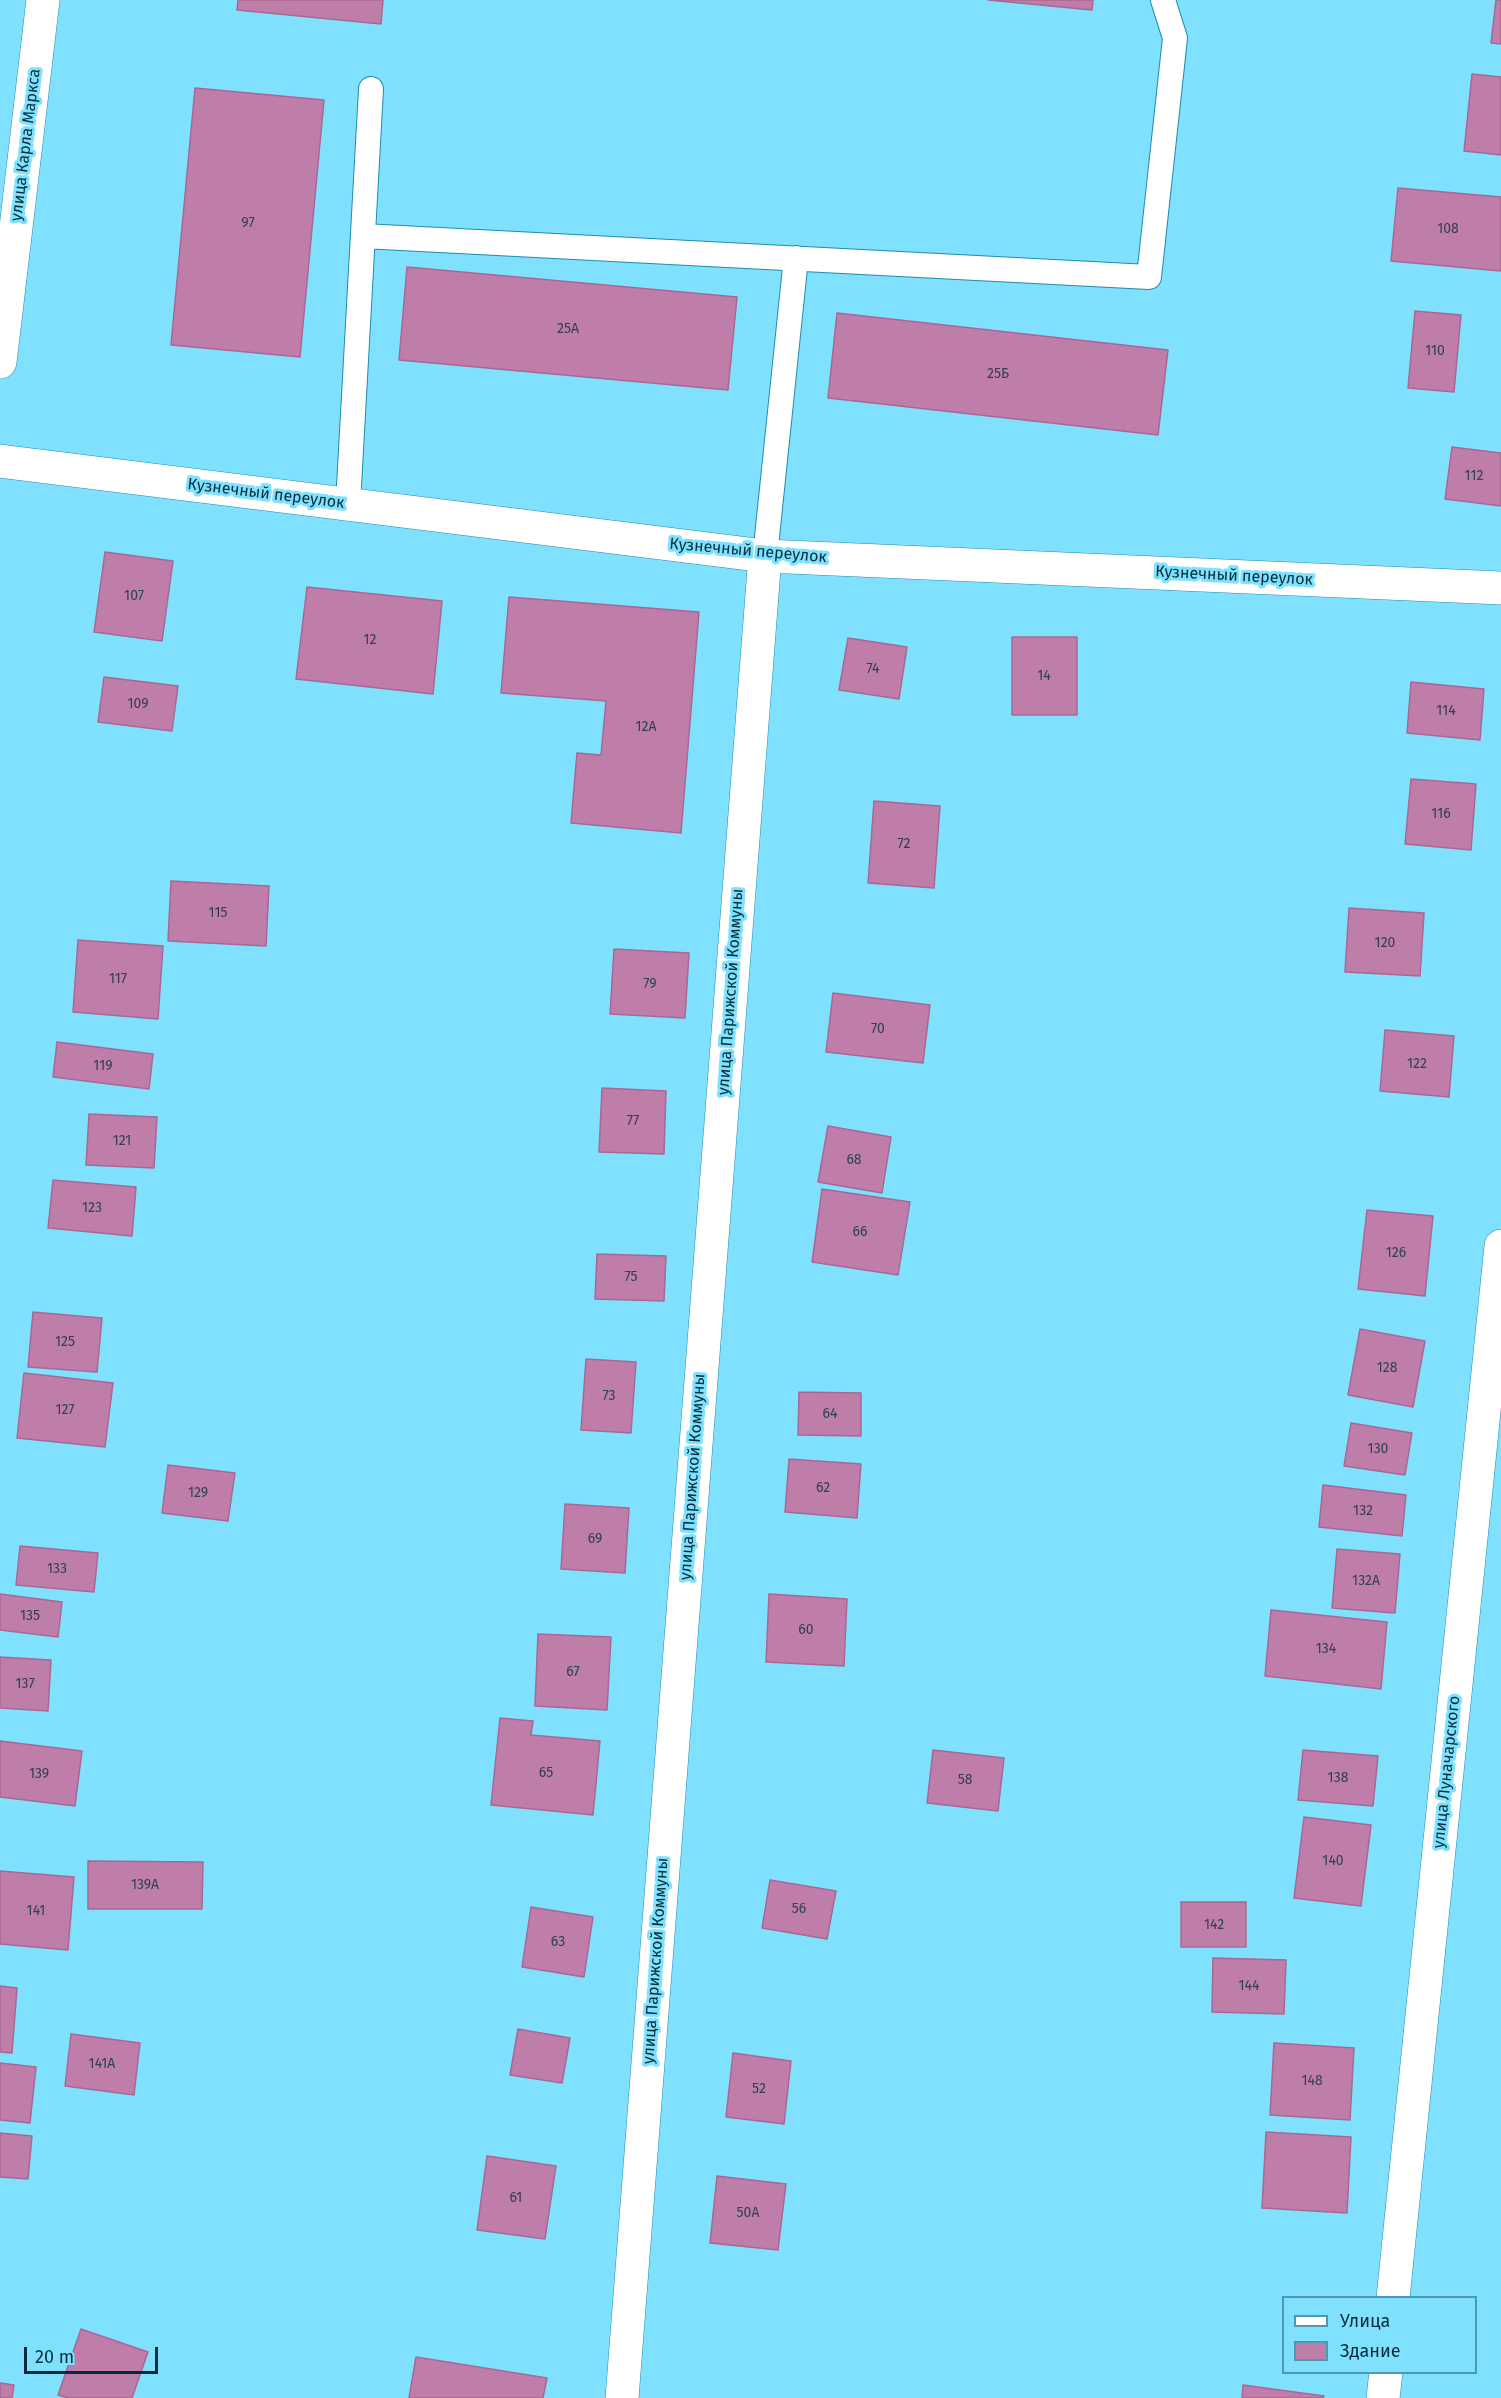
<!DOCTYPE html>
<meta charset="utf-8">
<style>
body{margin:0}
#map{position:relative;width:1501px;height:2398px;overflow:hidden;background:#80e1fe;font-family:"Fira Sans",sans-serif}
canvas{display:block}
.legend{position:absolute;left:1282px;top:2296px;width:195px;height:78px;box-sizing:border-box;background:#80e1fe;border:2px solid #4d99af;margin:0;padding:8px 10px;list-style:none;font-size:18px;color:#002d39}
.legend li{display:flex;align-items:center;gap:12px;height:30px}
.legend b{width:30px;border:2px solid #4d99af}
.scale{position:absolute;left:24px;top:2347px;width:134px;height:27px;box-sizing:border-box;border:3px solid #002d39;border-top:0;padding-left:8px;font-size:18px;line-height:21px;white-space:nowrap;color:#002d39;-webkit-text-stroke:4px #80e1fe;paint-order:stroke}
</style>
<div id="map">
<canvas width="1501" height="2398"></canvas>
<ul class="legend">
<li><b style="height:8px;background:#fff"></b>Улица</li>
<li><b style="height:16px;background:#bf7da9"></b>Здание</li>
</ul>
<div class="scale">20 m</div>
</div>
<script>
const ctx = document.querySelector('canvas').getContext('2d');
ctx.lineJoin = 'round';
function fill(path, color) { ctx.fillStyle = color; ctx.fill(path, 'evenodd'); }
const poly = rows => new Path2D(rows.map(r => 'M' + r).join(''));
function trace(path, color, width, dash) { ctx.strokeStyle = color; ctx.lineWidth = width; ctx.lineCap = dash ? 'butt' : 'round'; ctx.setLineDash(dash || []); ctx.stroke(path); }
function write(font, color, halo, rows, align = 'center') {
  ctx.font = font + ' "Fira Sans",sans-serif'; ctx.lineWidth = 6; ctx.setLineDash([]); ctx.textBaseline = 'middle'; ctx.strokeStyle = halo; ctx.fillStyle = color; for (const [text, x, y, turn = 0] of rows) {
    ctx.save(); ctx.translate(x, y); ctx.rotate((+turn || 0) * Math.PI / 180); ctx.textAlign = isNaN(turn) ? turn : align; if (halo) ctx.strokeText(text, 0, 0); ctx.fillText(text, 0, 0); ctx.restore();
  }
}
const building = poly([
 [238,0,383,0,381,24,237,10,238,0],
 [988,0,1093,0,1092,10,988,0],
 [1496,0,1501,0,1501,44,1491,43,1496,0],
 [1472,74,1501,77,1501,155,1464,151,1472,74],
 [195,88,324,100,300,357,171,345,195,88],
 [1398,188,1501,197,1501,271,1391,261,1398,188],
 [407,267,737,297,728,390,399,360,407,267],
 [1415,311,1461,315,1454,392,1408,388,1415,311],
 [837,313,1168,350,1158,435,828,398,837,313],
 [1452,447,1501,453,1501,506,1445,499,1452,447],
 [105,552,173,561,162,641,94,632,105,552],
 [307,587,442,601,433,694,296,679,307,587],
 [509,597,699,612,681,833,571,823,577,753,601,755,606,701,501,693,509,597],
 [1012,637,1077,637,1077,715,1012,715,1012,637],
 [848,638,907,647,899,699,839,690,848,638],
 [104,677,178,686,172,731,98,722,104,677],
 [1411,682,1484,689,1480,740,1407,733,1411,682],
 [1411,779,1476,784,1471,850,1405,844,1411,779],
 [874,801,940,806,934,888,868,883,874,801],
 [171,881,269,886,266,946,168,941,171,881],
 [1349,908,1424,913,1420,976,1345,972,1349,908],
 [78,940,163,946,158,1019,73,1012,78,940],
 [614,949,689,953,685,1018,610,1014,614,949],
 [833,993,930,1005,923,1063,826,1052,833,993],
 [1385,1030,1454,1036,1449,1097,1380,1091,1385,1030],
 [57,1042,153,1054,149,1089,53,1077,57,1042],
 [602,1088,666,1091,664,1154,599,1152,602,1088],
 [89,1114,157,1117,154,1168,86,1165,89,1114],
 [828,1126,891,1137,882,1193,818,1182,828,1126],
 [53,1180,136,1187,132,1236,48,1228,53,1180],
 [822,1189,910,1202,898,1275,812,1262,822,1189],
 [1367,1210,1433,1216,1425,1296,1358,1289,1367,1210],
 [597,1254,666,1256,664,1301,595,1299,597,1254],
 [33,1312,102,1318,97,1372,28,1367,33,1312],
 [1360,1329,1425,1341,1413,1407,1348,1395,1360,1329],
 [586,1359,636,1362,631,1433,581,1430,586,1359],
 [24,1373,113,1383,105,1447,17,1438,24,1373],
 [799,1392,861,1393,861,1436,798,1435,799,1392],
 [1351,1423,1412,1433,1405,1475,1344,1466,1351,1423],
 [789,1459,861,1464,857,1518,785,1512,789,1459],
 [168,1465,235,1473,228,1521,162,1513,168,1465],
 [1323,1485,1406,1495,1402,1536,1319,1527,1323,1485],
 [565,1504,629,1508,625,1573,561,1569,565,1504],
 [20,1546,98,1553,94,1592,16,1585,20,1546],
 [1337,1549,1400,1554,1395,1613,1332,1608,1337,1549],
 [0,1594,62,1602,58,1637,0,1630,0,1594],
 [769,1594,847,1599,844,1666,766,1662,769,1594],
 [1271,1610,1387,1622,1381,1689,1265,1676,1271,1610],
 [538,1634,611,1637,607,1710,535,1706,538,1634],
 [0,1657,51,1660,48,1711,0,1708,0,1657],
 [500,1718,533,1721,531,1735,600,1741,593,1815,491,1805,500,1718],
 [0,1741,82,1751,75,1806,0,1797,0,1741],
 [933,1750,1004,1758,998,1811,927,1803,933,1750],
 [1303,1750,1378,1756,1373,1806,1298,1800,1303,1750],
 [1304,1817,1371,1825,1361,1906,1294,1898,1304,1817],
 [88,1861,203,1862,202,1909,88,1909,88,1861],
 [0,1871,74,1877,68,1950,0,1944,0,1871],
 [770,1880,836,1891,827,1939,762,1928,770,1880],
 [1181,1902,1246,1902,1246,1947,1181,1947,1181,1902],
 [531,1907,593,1917,584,1977,522,1967,531,1907],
 [1213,1958,1286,1960,1284,2014,1212,2012,1213,1958],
 [0,1986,17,1988,12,2053,0,2052,0,1986],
 [518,2029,570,2038,562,2083,510,2075,518,2029],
 [71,2034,140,2043,134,2095,65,2086,71,2034],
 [1274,2043,1354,2048,1350,2120,1270,2115,1274,2043],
 [733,2053,791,2061,784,2124,726,2117,733,2053],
 [0,2063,36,2067,30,2123,0,2120,0,2063],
 [1266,2132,1351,2137,1347,2213,1262,2208,1266,2132],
 [0,2133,32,2136,28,2179,0,2177,0,2133],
 [487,2156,556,2166,545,2239,477,2230,487,2156],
 [717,2176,786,2184,778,2250,710,2243,717,2176],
 [81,2329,148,2352,132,2398,68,2398,58,2395,81,2329],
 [416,2357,547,2378,543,2398,409,2398,416,2357],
 [0,2383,14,2385,12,2398,0,2398,0,2383],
 [1243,2385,1324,2396,1323,2398,1242,2398,1243,2385]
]);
fill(building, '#bf7da9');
trace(building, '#a86893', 1.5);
const service = poly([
 [363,236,1149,277,1175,38,1163,0],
 [348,504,371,89],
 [765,556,796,258]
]);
const minor = poly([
 [0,362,43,0],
 [0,461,765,556,1501,588],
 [1393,2298,1501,1246],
 [622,2398,765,556],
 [1383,2398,1386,2372]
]);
trace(service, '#208ca8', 26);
trace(minor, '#208ca8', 34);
trace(service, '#fff', 24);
trace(minor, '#fff', 33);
write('14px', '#304155', null, [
 ["97",248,223],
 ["108",1448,229],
 ["25А",568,329],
 ["110",1435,351],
 ["25Б",998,374],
 ["112",1474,476],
 ["107",134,596],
 ["12",370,640],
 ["74",873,669],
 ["14",1044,676],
 ["109",138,704],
 ["114",1446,711],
 ["12А",646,727],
 ["116",1441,814],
 ["72",904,844],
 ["115",218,913],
 ["120",1385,943],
 ["117",118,979],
 ["79",650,984],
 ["70",878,1029],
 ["122",1417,1064],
 ["119",103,1066],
 ["77",633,1121],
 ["121",122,1141],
 ["68",854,1160],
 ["123",92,1208],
 ["66",860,1232],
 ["126",1396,1253],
 ["75",631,1277],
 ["125",65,1342],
 ["128",1387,1368],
 ["73",609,1396],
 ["127",65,1410],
 ["64",830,1414],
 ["130",1378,1449],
 ["62",823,1488],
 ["129",198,1493],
 ["132",1363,1511],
 ["69",595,1539],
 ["133",57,1569],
 ["132А",1366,1581],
 ["135",30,1616],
 ["60",806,1630],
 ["134",1326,1649],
 ["67",573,1672],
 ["137",25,1684],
 ["65",546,1773],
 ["139",39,1774],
 ["138",1338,1778],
 ["58",965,1780],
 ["140",1333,1861],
 ["139А",145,1885],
 ["56",799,1909],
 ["141",36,1911],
 ["142",1214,1925],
 ["63",558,1942],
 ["144",1249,1986],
 ["141А",102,2064],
 ["148",1312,2081],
 ["52",759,2089],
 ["61",516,2198],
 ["50А",748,2213]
]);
write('16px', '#002d39', '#80e1fe', [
 ["улица Карла Маркса",26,145,-83],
 ["Кузнечный переулок",266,494,7],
 ["Кузнечный переулок",748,551,5],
 ["Кузнечный переулок",1234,576,3],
 ["улица Парижской Коммуны",731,992,-86],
 ["улица Парижской Коммуны",693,1477,-86],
 ["улица Луначарского",1447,1772,-84],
 ["улица Парижской Коммуны",656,1961,-86]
]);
</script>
